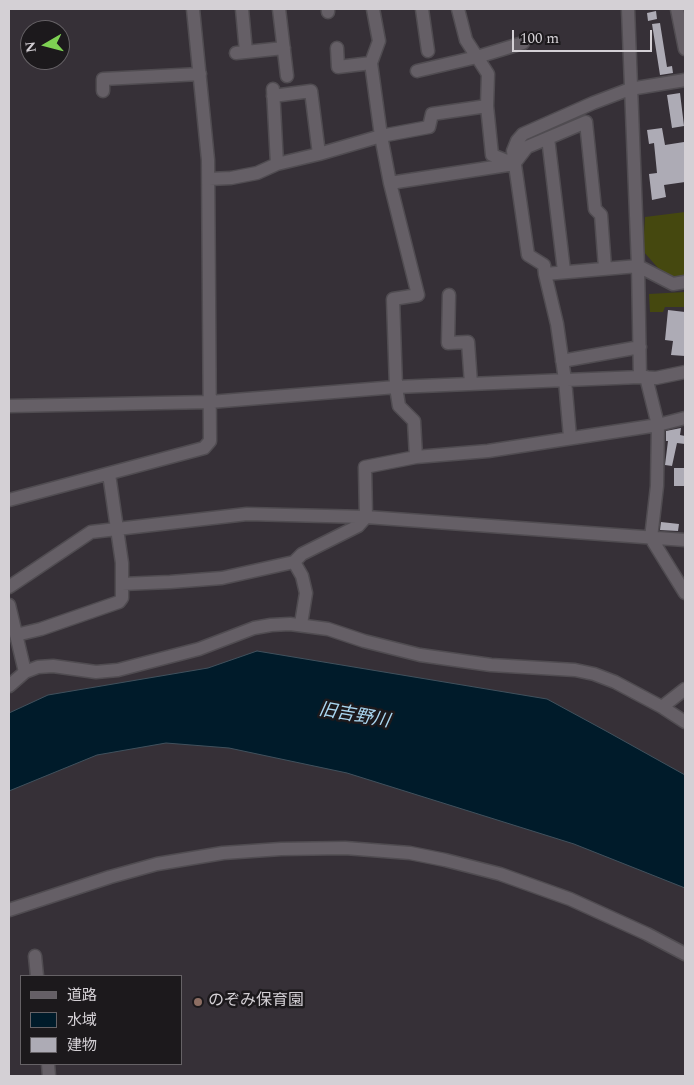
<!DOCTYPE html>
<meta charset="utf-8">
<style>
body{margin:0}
#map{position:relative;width:694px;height:1085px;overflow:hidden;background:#363037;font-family:Spectral,"Noto Sans JP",serif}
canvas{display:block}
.frame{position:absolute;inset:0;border:10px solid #d4d0d5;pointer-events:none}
.legend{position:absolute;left:20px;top:975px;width:162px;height:90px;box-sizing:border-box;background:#1c191c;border:1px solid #666266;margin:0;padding:6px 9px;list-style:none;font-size:15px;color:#d4d0d5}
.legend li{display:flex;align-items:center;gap:10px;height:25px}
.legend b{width:25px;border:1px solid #666266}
.north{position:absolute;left:20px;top:20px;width:50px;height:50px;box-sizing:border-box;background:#1c191c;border:1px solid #666266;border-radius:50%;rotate:262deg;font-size:14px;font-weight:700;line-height:20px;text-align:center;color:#d4d0d5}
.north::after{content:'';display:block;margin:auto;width:18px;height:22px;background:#7ed153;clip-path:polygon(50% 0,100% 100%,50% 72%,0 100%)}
.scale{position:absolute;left:512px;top:30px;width:140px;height:22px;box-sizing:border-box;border:2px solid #d4d0d5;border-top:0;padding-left:6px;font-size:15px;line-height:18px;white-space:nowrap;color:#d4d0d5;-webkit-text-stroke:4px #1c191c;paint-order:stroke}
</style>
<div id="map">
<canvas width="694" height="1085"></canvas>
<div class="frame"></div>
<ul class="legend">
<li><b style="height:6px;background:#655f66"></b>道路</li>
<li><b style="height:14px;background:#001b2a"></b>水域</li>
<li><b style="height:14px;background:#adabb5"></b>建物</li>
</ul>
<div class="north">N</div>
<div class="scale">100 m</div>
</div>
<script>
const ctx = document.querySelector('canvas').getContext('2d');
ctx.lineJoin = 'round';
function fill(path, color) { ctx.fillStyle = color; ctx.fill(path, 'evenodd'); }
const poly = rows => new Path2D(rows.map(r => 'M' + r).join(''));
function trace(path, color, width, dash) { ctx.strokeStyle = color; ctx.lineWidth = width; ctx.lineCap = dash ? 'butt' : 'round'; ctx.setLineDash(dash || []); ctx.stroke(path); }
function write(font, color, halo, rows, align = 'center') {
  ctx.font = font + ' Spectral,"Noto Sans JP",serif'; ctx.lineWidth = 5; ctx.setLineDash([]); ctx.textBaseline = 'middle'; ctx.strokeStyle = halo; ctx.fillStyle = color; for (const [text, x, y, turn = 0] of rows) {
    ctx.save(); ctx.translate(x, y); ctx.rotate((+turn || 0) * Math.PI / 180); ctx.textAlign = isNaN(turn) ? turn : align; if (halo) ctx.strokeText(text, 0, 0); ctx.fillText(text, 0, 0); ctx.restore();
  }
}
fill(poly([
 [685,212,685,278,675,280,666,277,643,251,645,217],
 [685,292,685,307,665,307,663,312,650,312,649,294]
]), '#45480f');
const water = poly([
 [257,651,547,699,606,731,685,775,685,888,574,844,347,773,229,748,166,743,97,755,9,791,9,713,48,695,208,668,257,651]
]);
fill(water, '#001b2a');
trace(water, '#40515d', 1);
fill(poly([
 [656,11,657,19,648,21,647,13],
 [660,23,667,67,672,66,673,73,660,75,652,24],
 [680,93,684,126,672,128,667,95],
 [662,128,665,145,684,142,685,152,685,182,664,185,666,197,652,200,649,174,657,173,654,143,649,144,647,130],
 [668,310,685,312,684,327,685,327,685,356,671,355,673,341,665,340],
 [681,428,680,435,685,436,685,444,677,443,672,466,665,465,668,441,666,441,666,431],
 [674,468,685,468,685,486,674,486],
 [661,522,679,524,678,531,660,530]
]), '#adabb5');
const minor = poly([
 [242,9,246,52],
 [279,9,287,76],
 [328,9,328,12],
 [373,9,379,41,371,63,381,136,390,183,418,295,393,299,396,387,399,406,414,421,416,457],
 [422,9,428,51],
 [458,9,466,40,488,74,487,106,492,155,512,163],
 [628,9,638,266,640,377],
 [677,9,685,49],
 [337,48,338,67,371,63],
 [236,53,284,48],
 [417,71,477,57,523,43],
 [273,89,277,164],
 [103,91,103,79,200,74],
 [273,96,311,91,319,154],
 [548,138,564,271],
 [209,179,231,178,257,173,277,164,319,154,381,136,429,127,432,114,487,106],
 [390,183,514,164,527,147,586,122,595,209,601,215,605,268],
 [545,274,638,266,673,284,685,282],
 [449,295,448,343,468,342,471,384],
 [562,361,640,347],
 [646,377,658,425,657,486,651,538,685,593],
 [9,406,210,402,396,387,640,377,656,378,685,372],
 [570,437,565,380,557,324,545,274,544,265,528,255,513,151,517,141,523,134,593,103,630,89,685,80],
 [9,500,204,448,210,441,208,160,193,9],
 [294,562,302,576,306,593,301,624],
 [122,584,170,582,222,578,294,562,302,554,358,526,366,517,365,467,416,457,488,451,658,425,685,418],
 [9,587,91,532,247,514,366,517,685,540],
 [9,605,25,672],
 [16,635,41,629,119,602,122,598,122,563,109,474],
 [9,686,25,672,38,667,53,666,96,672,118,670,199,649,254,628,271,625,290,624,328,629,364,641,420,655,491,665,575,670,594,674,615,682,662,707,685,722],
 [662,707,685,689],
 [9,910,110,877,157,864,223,853,281,849,345,848,410,853,445,860,500,874,570,899,647,934,685,954],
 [35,956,37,976],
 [48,1064,49,1076]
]);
trace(minor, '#504c51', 15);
trace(minor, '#655f66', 12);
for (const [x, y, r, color] of [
 [198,1002,5,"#8d6e63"]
]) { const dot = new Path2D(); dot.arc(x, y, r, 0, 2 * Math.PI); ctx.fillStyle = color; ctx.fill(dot); trace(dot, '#1c191c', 2); }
write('16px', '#d4d0d5', '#1c191c', [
 ["のぞみ保育園",208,1002]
], 'left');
write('italic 18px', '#aad6f0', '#1c191c', [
 ["旧吉野川",354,717,10]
]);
</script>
